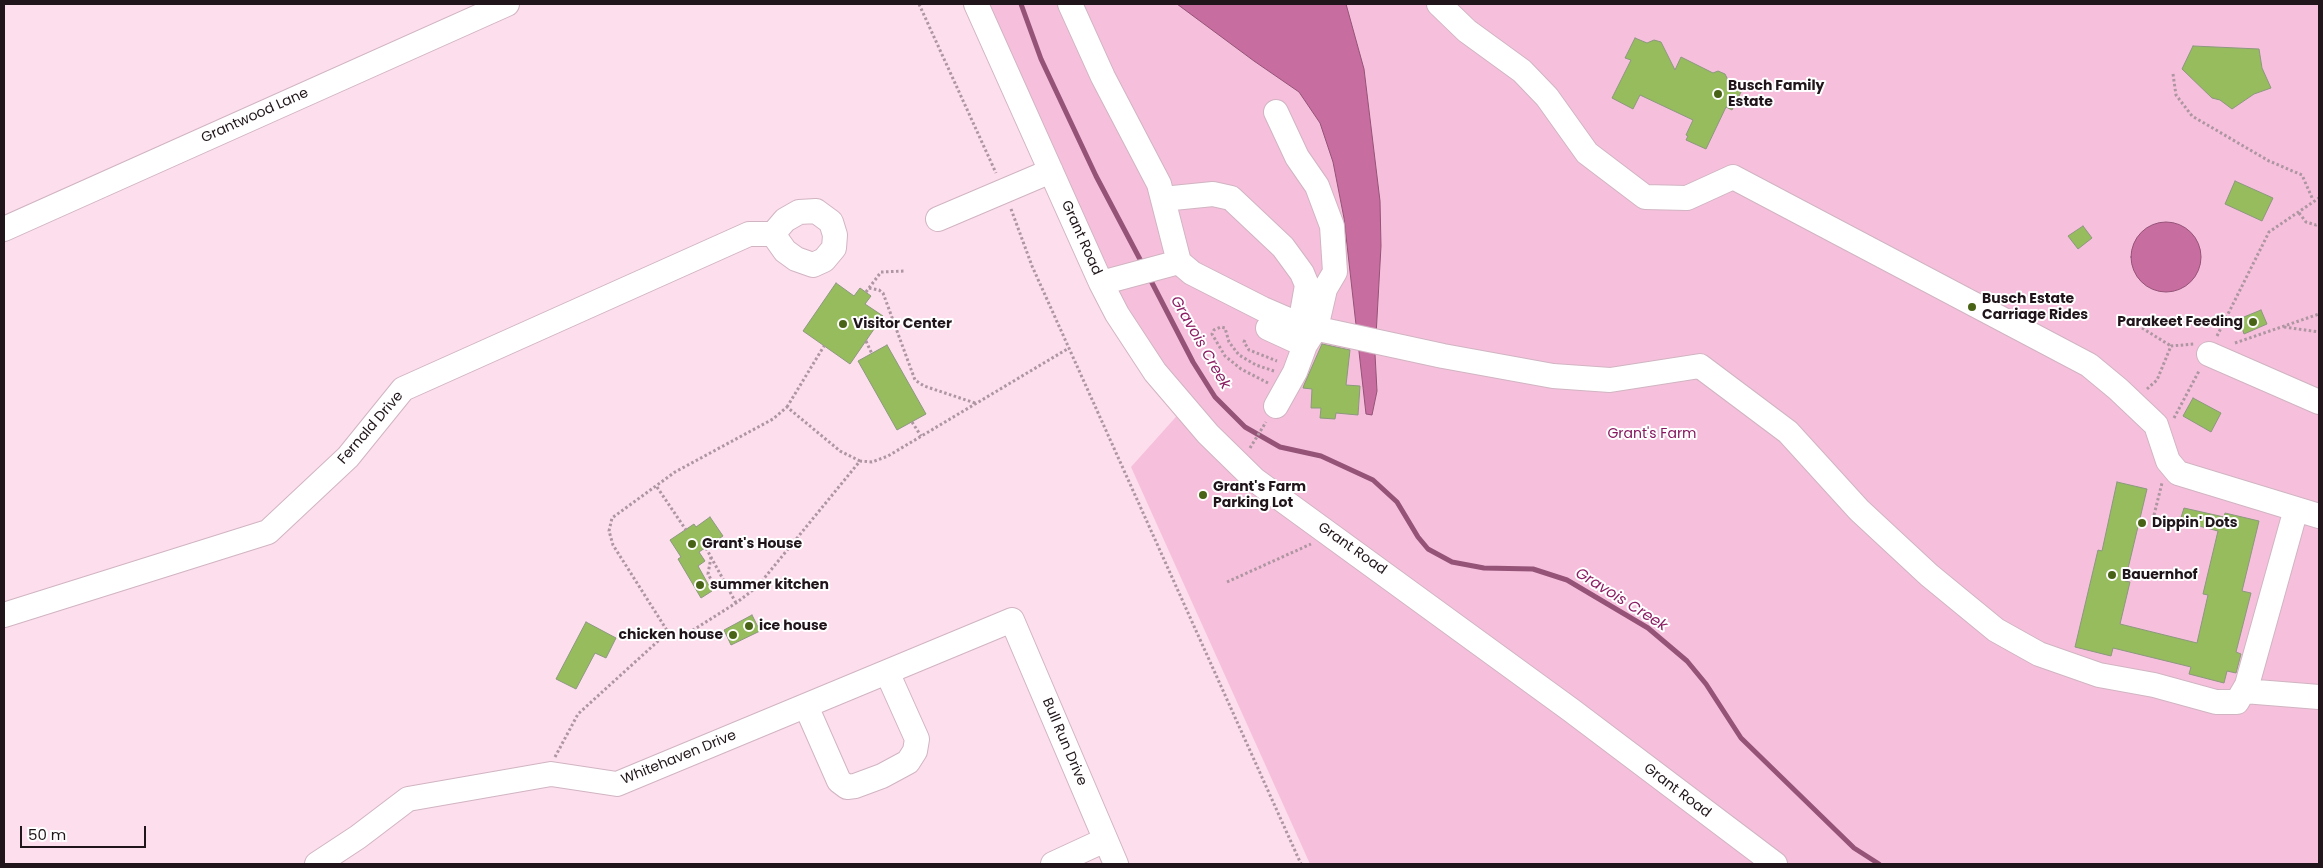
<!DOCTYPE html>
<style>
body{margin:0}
#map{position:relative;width:2323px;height:868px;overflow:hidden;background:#fddeed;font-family:Poppins,sans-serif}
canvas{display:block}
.frame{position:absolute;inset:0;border:5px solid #1f151a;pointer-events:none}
.scale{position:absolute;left:20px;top:826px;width:126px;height:22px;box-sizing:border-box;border:2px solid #1f151a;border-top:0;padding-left:6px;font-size:15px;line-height:18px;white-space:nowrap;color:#1f151a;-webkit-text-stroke:4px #fff;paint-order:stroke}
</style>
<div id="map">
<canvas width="2323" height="868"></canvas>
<div class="frame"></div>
<div class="scale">50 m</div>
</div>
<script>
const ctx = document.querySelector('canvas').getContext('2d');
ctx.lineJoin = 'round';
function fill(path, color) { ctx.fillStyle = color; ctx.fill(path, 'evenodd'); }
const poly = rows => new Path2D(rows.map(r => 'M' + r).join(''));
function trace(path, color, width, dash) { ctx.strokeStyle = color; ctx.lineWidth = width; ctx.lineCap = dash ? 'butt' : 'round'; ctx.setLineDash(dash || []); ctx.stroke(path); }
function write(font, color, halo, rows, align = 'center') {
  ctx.font = font + ' Poppins,sans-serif'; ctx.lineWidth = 4; ctx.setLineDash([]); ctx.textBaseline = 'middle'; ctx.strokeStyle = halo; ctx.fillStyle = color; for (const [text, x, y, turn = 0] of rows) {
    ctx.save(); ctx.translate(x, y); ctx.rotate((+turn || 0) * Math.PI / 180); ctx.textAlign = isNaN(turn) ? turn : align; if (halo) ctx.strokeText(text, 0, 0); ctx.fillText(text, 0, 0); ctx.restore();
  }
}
fill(poly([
 [984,4,2319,4,2319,864,1310,864,1131,467,1191,400,1164,366,1122,303]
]), '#f6c0dc');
const water = poly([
 [1177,4,1346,4,1364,69,1380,201,1381,246,1375,354,1377,391,1372,415,1366,414,1344,218,1333,162,1320,123,1299,92,1254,61,1177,4],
 '2131 257a35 35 0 1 1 70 0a35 35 0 1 1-70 0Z'
]);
fill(water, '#c86da0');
trace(water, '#955378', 1);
trace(poly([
 [1021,4,1041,59,1096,176,1143,265],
 [1149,277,1193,362,1215,397,1245,427,1280,447,1321,456,1373,480,1397,502,1418,537,1428,549,1452,562,1484,568,1533,569,1567,580,1648,628,1687,661,1706,684,1741,738,1854,848,1879,864]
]), '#955378', 5);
const building = poly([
 [1635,38,1647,43,1654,40,1661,42,1675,70,1681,57,1713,73,1718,71,1725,74,1730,84,1742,90,1732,110,1726,107,1706,149,1686,140,1688,136,1686,135,1693,120,1640,95,1633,109,1612,98,1631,60,1625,58,1635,38],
 [2193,46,2259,49,2262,68,2271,88,2254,94,2232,109,2220,100,2212,98,2182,69,2193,46],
 [2235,181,2273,198,2262,221,2225,204,2235,181],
 [2083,226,2092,238,2078,249,2068,236,2083,226],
 [836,283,854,296,860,288,871,296,865,304,883,316,850,364,803,331,836,283],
 [2261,310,2267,324,2244,334,2239,319,2261,310],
 [1322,344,1350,350,1346,385,1360,386,1358,415,1336,413,1335,419,1320,418,1321,408,1311,408,1312,389,1303,388,1304,385,1322,344],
 [887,345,926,414,897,430,858,361,887,345],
 [2193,398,2221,413,2211,432,2183,416,2193,398],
 [2117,482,2147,489,2125,581,2130,582,2120,624,2197,643,2208,595,2203,594,2218,531,2180,521,2184,508,2224,517,2225,513,2259,521,2242,591,2251,593,2236,652,2241,654,2236,673,2227,671,2224,683,2189,674,2191,667,2113,648,2111,656,2075,647,2098,550,2102,551,2117,482],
 [710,517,723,536,699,552,705,561,698,566,712,591,701,598,678,559,681,557,670,540,694,524,696,527,710,517],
 [752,615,760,631,731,645,724,630,752,615],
 [586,622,616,638,606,658,595,653,576,689,556,679,586,622]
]);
fill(building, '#96bc5d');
trace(building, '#8d987f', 1);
const minor = poly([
 [976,4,1101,283,1117,314,1155,372,1208,434,1255,480,1571,710,1775,864],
 [1070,4,1103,77,1159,184,1179,262,1192,273,1263,309,1300,325,1443,356,1553,376,1610,380,1700,366,1788,432,1859,510,1929,575,1996,630,2039,654,2099,675,2154,685,2216,702,2237,702,2247,685,2296,509],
 [1439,4,1467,31,1522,71,1547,97,1587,153,1645,197,1687,198,1733,177,2089,365,2118,389,2156,425,2168,461,2178,473,2319,516],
 [1163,199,1213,194,1231,198,1283,247,1302,273,1307,285,1300,325],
 [816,211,831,222,835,235,834,248,824,260,813,265,796,259,785,251,773,234,785,220,799,212,816,211],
 [938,219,1051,171],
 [4,229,507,4],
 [1101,283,1179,262],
 [1268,328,1305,345,1316,328,1325,289,1335,272,1332,226,1317,186,1297,157,1276,112],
 [2209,354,2319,402],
 [1276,406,1295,372,1305,345],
 [4,615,268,532,348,457,403,389,749,234,773,234],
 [2244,691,2319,697],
 [806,706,839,781,847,787,855,786,882,776,908,762,915,751,917,739,887,672],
 [317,864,358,837,408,799,551,774,617,784,1012,620,1116,864],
 [1053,864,1105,840]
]);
trace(minor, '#d1b4c2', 26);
trace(poly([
 [919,4,996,173],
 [2173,74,2176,95,2192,116,2269,161,2302,175,2313,200],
 [1011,209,1032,266,1301,864],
 [2299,213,2306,222,2316,225,2319,223],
 [869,288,879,290,883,293,915,380,924,386,975,403],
 [866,292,881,272,905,271],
 [2284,327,2319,332],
 [2142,328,2171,346],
 [2217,336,2269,232,2319,198],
 [1245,340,1244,342,1249,350,1277,361],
 [866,341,872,354],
 [2235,343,2319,314],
 [1268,383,1241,369,1225,356,1212,334,1214,330,1221,327,1225,328,1229,342,1239,355,1256,365,1274,371],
 [2147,389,2157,380,2171,346,2194,344],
 [787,407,824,346],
 [2174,418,2199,371],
 [912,422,921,436],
 [1250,448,1266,422],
 [860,461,840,451,787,407,773,419,675,472,612,518,609,531,613,545,668,632,690,632,736,603,757,587,860,461,872,462,888,456,1069,348],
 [657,487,686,530],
 [2154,515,2162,483],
 [706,548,736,603],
 [711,557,708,574,713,583],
 [1227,582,1311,544],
 [555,757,578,714,668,632]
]), '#ad95a1', 3, [2.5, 2.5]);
trace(minor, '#fff', 24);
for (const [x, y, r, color] of [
 [1718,94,5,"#486315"],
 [1972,307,5,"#486315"],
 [2253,322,5,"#486315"],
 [843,324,5,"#486315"],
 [1203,495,5,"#486315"],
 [2142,523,5,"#486315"],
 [692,544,5,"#486315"],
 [2112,575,5,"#486315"],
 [700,585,5,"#486315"],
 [749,626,5,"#486315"],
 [733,635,5,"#486315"]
]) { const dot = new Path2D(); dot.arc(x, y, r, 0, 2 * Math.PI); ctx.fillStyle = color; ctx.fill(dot); trace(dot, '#fff', 2); }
write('bold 14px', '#1f151a', '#fff', [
 ["Busch Family",1728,86],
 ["Estate",1728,102],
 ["Busch Estate",1982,299],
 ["Carriage Rides",1982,315],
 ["Parakeet Feeding",2243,322,"right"],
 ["Visitor Center",853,324],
 ["Grant's Farm",1213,487],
 ["Parking Lot",1213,503],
 ["Dippin' Dots",2152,523],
 ["Grant's House",702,544],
 ["Bauernhof",2122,575],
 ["summer kitchen",710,585],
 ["ice house",759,626],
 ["chicken house",723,635,"right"]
], 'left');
write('14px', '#1f151a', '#fff', [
 ["Grantwood Lane",255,116,-24],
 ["Grant Road",1081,238,66],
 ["Fernald Drive",371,428,-49],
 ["Grant Road",1352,549,35],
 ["Bull Run Drive",1064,742,67],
 ["Whitehaven Drive",679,758,-22],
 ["Grant Road",1677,791,37]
]);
write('14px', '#86175f', '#fff', [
 ["Grant's Farm",1652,434]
]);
write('italic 15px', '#8c1f64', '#fff', [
 ["Gravois Creek",1200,343,60],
 ["Gravois Creek",1621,600,32]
]);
</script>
